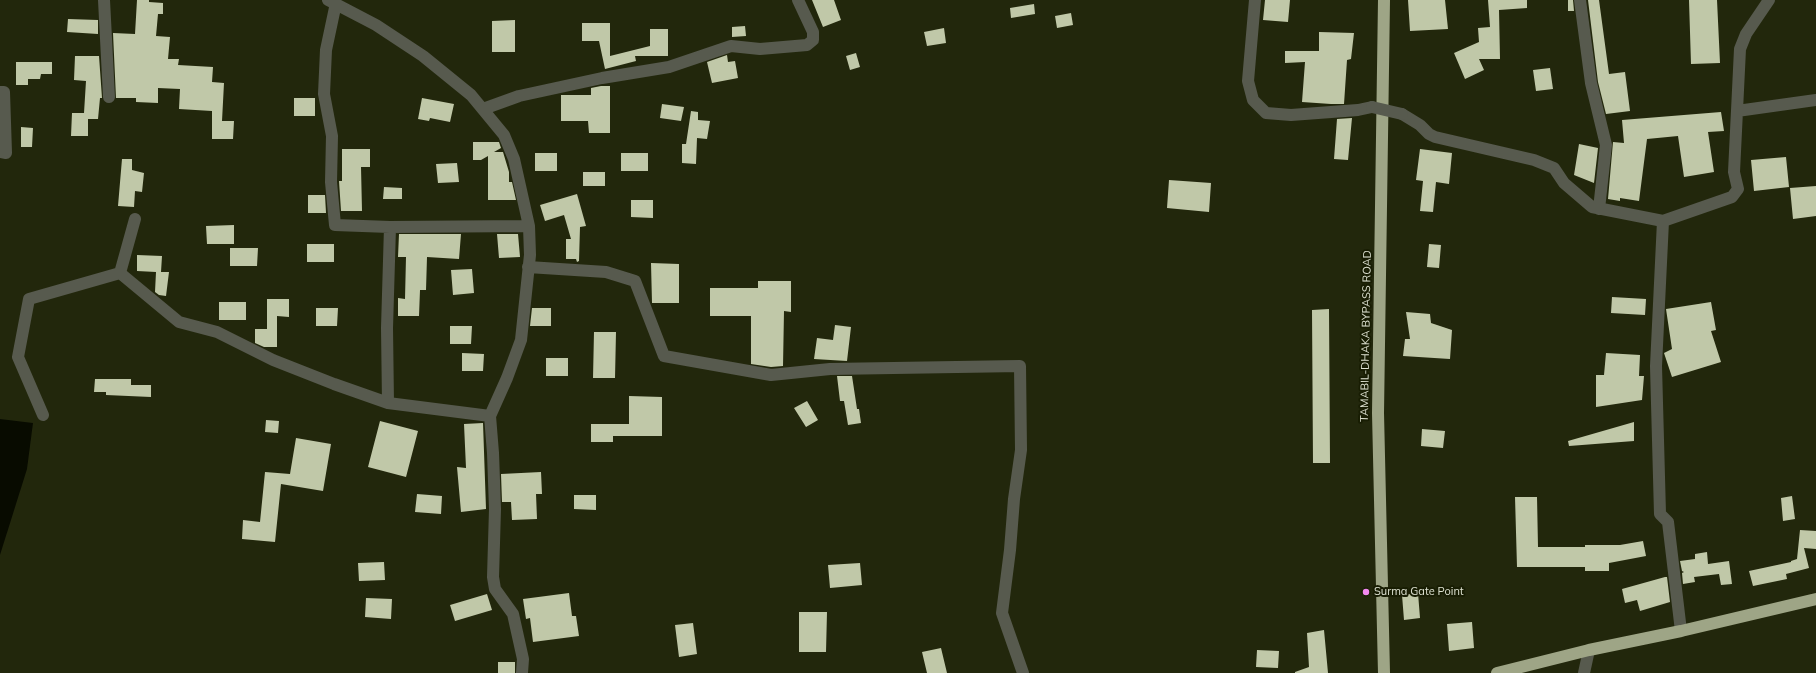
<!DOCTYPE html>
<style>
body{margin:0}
canvas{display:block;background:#22270c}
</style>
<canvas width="1816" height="673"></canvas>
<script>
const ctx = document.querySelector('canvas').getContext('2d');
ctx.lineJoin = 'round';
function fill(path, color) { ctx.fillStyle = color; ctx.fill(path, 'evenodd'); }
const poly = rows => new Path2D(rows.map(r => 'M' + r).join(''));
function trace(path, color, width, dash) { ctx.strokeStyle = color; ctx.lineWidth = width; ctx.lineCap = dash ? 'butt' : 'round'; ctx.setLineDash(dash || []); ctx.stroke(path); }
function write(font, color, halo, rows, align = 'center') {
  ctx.font = font + ' Mulish,sans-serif'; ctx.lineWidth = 4; ctx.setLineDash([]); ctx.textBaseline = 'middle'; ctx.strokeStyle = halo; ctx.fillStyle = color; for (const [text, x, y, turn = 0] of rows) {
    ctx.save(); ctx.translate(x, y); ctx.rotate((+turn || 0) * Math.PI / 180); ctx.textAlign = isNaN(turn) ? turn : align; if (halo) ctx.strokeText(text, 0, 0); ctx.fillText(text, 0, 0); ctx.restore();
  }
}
fill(poly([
 [0,419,33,423,27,469,0,555]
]), '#080b00');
fill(poly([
 [137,0,149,0,149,2,163,3,163,14,158,14,156,36,170,37,168,59,179,59,178,65,213,67,212,82,224,83,222,121,234,121,233,139,212,139,212,111,179,109,180,89,158,88,158,103,136,102,136,98,116,98,113,33,135,34],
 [812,0,834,0,841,20,823,27],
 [1265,0,1290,0,1288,22,1263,20],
 [1408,0,1445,0,1448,29,1410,31],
 [1488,0,1527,0,1527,8,1499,10,1500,59,1479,59,1484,70,1465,79,1454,53,1479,42,1478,28,1490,27],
 [1568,0,1573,0,1574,11,1568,11],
 [1588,0,1599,0,1609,74,1625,72,1630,111,1606,114,1598,82],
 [1689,0,1717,0,1720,63,1691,64],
 [1034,4,1035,14,1011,18,1010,8],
 [1071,13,1073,25,1057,28,1055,16],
 [68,19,98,20,98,34,67,32],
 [515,20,515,52,492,52,492,21],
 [582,23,610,23,610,56,650,46,650,29,668,29,668,56,635,56,636,61,605,69,599,41,582,41],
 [745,26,746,36,732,37,732,27],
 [944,28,946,43,927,46,924,32],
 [1319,32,1354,33,1351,59,1347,60,1344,104,1331,104,1302,102,1305,62,1285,63,1285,51,1319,51],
 [856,53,860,67,850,70,846,56],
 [727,55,728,62,735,61,738,78,712,83,707,62],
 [75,56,99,56,102,98,100,98,98,119,88,119,88,136,71,136,72,113,84,113,86,81,74,80],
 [16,62,52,62,52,74,41,74,40,79,28,79,28,85,16,85],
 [1550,68,1553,89,1536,91,1533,70],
 [601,86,610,86,610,133,589,133,588,121,561,121,561,95,591,95,591,88],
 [294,98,315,98,315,116,294,116],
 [422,98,454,104,450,122,430,118,429,121,418,119],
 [662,104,684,107,681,121,660,118],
 [691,111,698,112,698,120,710,121,707,139,697,138,696,164,682,163,682,144,686,144],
 [1721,112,1724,131,1708,132,1714,172,1684,177,1678,136,1647,139,1639,201,1620,198,1620,201,1608,199,1613,142,1624,143,1622,120],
 [1352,118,1348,160,1334,159,1337,119],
 [21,127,33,128,32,147,21,147],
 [473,142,499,142,501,148,494,152,503,152,509,172,509,182,512,182,516,200,488,200,488,156,481,160,473,160],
 [1579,144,1598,148,1594,183,1574,175],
 [342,149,370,149,370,167,361,167,362,211,341,211,339,181,342,181],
 [1420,149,1452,153,1449,184,1436,182,1433,212,1420,211,1423,181,1416,180],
 [535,153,557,153,557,171,535,171],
 [621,153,648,153,648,171,621,171],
 [1786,157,1789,187,1754,191,1751,160],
 [122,159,132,159,132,170,144,173,142,192,135,191,134,207,118,206],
 [457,163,459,182,438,183,436,164],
 [583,172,605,172,605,186,583,186],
 [1169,180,1211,183,1209,212,1167,208],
 [1816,186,1816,216,1793,219,1790,188],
 [384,187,402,188,402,199,383,199],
 [577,194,586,226,580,227,579,261,577,262,576,259,566,259,566,239,571,239,564,215,545,221,540,205],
 [308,195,325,195,326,213,308,213],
 [631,200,653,200,653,218,631,217],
 [234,225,234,244,207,244,206,226],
 [399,234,461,234,459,259,427,257,426,290,420,290,419,316,398,316,398,298,405,299,406,257,398,257],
 [497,234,518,234,520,257,499,258],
 [307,244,334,244,334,262,307,262],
 [1429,244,1441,245,1439,268,1427,267],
 [230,248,258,248,257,266,230,266],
 [137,255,162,256,161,272,169,272,166,296,159,295,155,292,156,272,137,271],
 [651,263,679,264,679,303,652,303],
 [472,269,474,293,453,295,451,270],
 [758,281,791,281,791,312,784,311,783,366,771,367,751,364,751,316,710,316,710,288,758,288],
 [1612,297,1646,299,1645,315,1611,313],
 [267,299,289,299,289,317,277,316,277,347,264,347,255,343,255,329,267,329],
 [219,302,246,302,246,320,219,320],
 [1711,302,1716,330,1711,331,1721,362,1672,377,1664,353,1672,349,1666,309],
 [316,308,338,308,337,326,316,326],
 [532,308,551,308,551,326,530,326],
 [1329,309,1330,463,1313,463,1312,310],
 [1406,312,1430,314,1431,323,1452,330,1450,359,1403,356,1405,339,1410,339],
 [835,325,851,327,847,361,814,359,817,338,833,340],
 [450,326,472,326,471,344,450,344],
 [594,332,616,332,615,378,593,378],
 [462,353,484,354,483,371,462,371],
 [1606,353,1640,355,1639,376,1644,376,1642,400,1596,407,1596,375,1604,375],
 [546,358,568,358,568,376,546,376],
 [837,376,852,376,857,409,859,409,861,423,848,425,844,401,840,401],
 [95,379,131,379,131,385,151,385,151,397,106,395,106,392,94,392],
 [629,396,662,397,662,436,613,436,613,442,591,442,591,424,629,424],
 [807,401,818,420,806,427,794,408],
 [266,420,279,421,278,433,265,432],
 [380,421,418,431,406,477,368,467],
 [1634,422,1634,441,1569,446,1568,441],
 [483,423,486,509,461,512,457,467,466,468,464,424],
 [1422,429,1445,431,1443,448,1421,446],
 [296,438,331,444,323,491,281,484,275,542,242,539,243,520,260,522,265,472,290,474],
 [541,472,542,494,536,494,537,519,512,520,511,502,502,502,501,474],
 [417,494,442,496,441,514,415,512],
 [574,495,596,495,596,510,574,509],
 [1792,496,1795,519,1783,521,1781,498],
 [1515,497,1537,497,1538,547,1585,547,1585,545,1620,545,1643,541,1646,556,1609,563,1609,571,1585,571,1585,567,1517,567],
 [1800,530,1816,531,1816,549,1804,548,1809,568,1786,574,1787,579,1753,586,1749,571,1791,562,1791,561,1797,559],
 [1707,552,1708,564,1729,561,1732,584,1721,585,1719,574,1694,577,1695,582,1683,584,1682,573,1684,572,1682,571,1680,561,1695,559,1695,554],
 [384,562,385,580,359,581,358,563],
 [860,563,862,585,830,588,828,565],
 [1665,577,1667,577,1670,602,1640,611,1637,600,1625,603,1622,589],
 [569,593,572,616,576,616,579,636,533,642,530,618,526,619,523,599],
 [1418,593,1420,618,1404,620,1402,595],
 [487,594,492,610,455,621,450,605],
 [366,598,392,599,391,619,365,617],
 [799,612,827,612,826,652,799,652],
 [1472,622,1474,648,1449,651,1447,624],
 [693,623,697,654,679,657,675,625],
 [1324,630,1328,673,1295,673,1295,672,1309,667,1307,633],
 [941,648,947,673,927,673,922,652],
 [1257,650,1279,651,1278,668,1256,667],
 [498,662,515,662,515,673,498,673]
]), '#c0c8a8');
trace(poly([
 [104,0,109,97],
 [328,0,376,25,423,56,471,95,504,135,514,159,529,226,530,255,521,340,507,378,490,416,493,453,495,509,493,577,495,589,513,614,523,659,522,673],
 [1255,0,1248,81,1253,100,1266,113,1291,115,1358,110,1372,107],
 [1580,0,1591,83,1606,145,1599,209],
 [336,3,326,50,324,94,332,136,331,182,335,225,390,227,529,226],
 [0,92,4,92,6,153,0,152],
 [483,109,519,96,602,78,669,67,731,46,760,49,807,45,813,40,813,32,798,0],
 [1737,111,1816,100],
 [1402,114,1420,125,1429,134,1435,137,1534,160,1554,168,1564,183,1592,207,1663,221,1732,197,1738,189,1734,172,1740,49,1746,34,1769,0],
 [1663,221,1656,366,1660,514,1668,522,1681,631],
 [528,267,606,272,635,281,664,356,771,375,830,369,1020,366,1021,450,1014,499,1010,550,1002,613,1023,673],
 [120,273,135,219],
 [388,403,387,328,390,227],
 [43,415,18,357,29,299,120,273,179,322,217,332,273,360,334,384,388,403,490,416],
 [1584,673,1589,650]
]), '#575a4e', 12);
trace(poly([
 [1384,673,1378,413,1384,0],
 [1497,673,1589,650,1681,631,1816,599]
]), '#9ea586', 12);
trace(poly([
 [1372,107,1402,114]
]), '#575a4e', 12);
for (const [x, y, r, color] of [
 [1366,592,4,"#f489f0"]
]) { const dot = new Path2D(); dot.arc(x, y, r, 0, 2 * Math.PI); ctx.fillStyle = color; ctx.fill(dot); trace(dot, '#181d03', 1.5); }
write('11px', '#dee2d2', '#181d03', [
 ["TAMABIL-DHAKA BYPASS ROAD",1366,336,-89]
]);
write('11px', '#dee2d2', '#181d03', [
 ["Surma Gate Point",1374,592]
], 'left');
</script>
